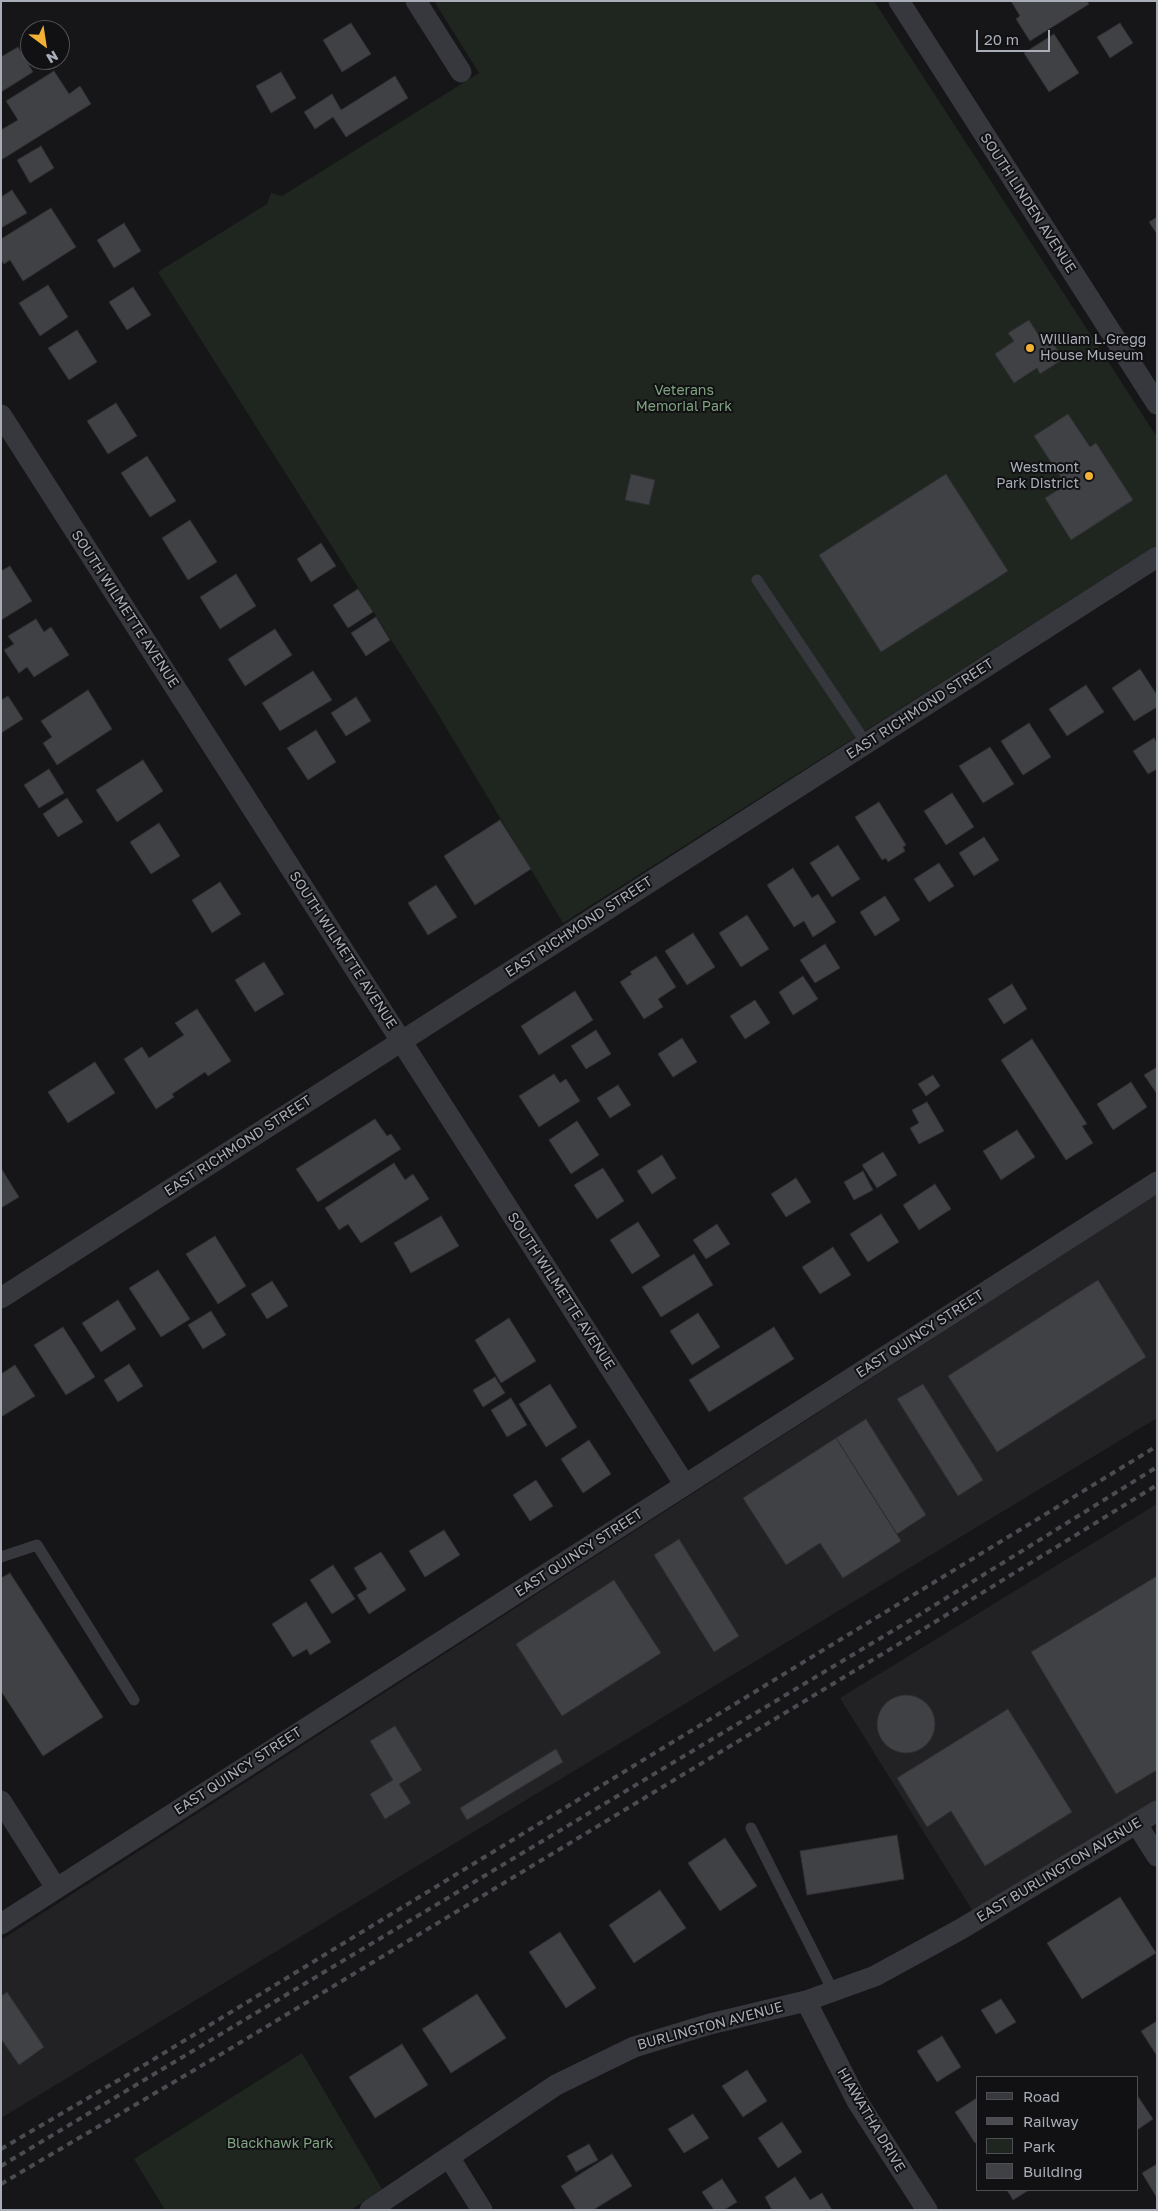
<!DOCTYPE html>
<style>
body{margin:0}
#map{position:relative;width:1158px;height:2211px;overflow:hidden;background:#161618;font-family:"Golos Text",sans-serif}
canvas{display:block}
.frame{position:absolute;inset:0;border:2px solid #a8adb8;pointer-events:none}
.legend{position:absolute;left:976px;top:2076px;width:162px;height:115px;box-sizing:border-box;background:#111113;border:1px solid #4d4f55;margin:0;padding:6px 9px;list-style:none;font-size:15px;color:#a8adb8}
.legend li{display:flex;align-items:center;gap:10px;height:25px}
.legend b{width:25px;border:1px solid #4d4f55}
.north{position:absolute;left:20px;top:20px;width:50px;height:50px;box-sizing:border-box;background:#111113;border:1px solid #4d4f55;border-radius:50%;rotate:149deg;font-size:14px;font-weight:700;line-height:20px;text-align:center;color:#a8adb8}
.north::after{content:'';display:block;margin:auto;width:18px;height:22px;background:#f2b134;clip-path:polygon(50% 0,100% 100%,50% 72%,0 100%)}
.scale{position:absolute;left:976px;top:30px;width:74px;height:22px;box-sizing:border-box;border:2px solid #a8adb8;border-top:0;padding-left:6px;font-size:15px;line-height:18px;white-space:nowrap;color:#a8adb8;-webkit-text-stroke:4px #111113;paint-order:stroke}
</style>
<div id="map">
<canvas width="1158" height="2211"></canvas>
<div class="frame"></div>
<ul class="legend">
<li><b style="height:6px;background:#37383d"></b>Road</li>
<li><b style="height:6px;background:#4a4c52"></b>Railway</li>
<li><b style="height:14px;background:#1e261f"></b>Park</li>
<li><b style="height:14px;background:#404145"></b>Building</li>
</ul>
<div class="north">N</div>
<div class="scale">20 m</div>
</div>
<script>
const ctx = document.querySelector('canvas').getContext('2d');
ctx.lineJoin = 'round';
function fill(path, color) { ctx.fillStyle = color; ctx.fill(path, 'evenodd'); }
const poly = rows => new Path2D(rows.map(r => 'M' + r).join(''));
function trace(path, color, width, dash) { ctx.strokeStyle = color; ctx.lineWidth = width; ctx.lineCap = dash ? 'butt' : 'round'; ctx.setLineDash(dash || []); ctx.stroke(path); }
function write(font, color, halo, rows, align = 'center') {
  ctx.font = font + ' "Golos Text",sans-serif'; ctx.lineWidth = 4; ctx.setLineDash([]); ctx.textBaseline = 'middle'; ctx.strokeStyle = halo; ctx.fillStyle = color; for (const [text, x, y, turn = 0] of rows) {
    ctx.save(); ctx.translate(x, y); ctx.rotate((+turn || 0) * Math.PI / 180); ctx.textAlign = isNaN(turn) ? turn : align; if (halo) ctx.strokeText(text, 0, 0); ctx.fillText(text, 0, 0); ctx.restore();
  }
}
fill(poly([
 [1157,1194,1157,1418,1,2118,1,1940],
 [1157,1504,1157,1800,974,1913,840,1698]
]), '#222225');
fill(poly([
 [434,1,874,1,1157,437,1157,545,563,923,435,709,158,272,267,204,271,193,282,196,479,73],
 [302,2053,382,2189,351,2210,165,2210,134,2159]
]), '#1e261f');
const building = poly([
 [1011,1,1087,1,1089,4,1030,41,1016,19,1020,16,1011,1],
 [351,23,371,54,342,72,323,40,351,23],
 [1120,23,1133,43,1110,58,1097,37,1120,23],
 [1054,34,1079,73,1049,92,1024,53,1054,34],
 [18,47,33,72,1,92,1,57,18,47],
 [54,71,69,94,80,86,91,104,1,160,1,130,18,120,6,101,54,71],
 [281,72,296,98,271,113,256,86,281,72],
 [395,76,408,98,346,137,333,117,315,129,304,112,332,94,341,110,395,76],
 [41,146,54,168,30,183,17,160,41,146],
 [12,190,27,213,1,228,1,197,12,190],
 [51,208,76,247,23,281,10,260,4,264,1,260,1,239,51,208],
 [1157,217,1157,234,1149,222,1157,217],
 [124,223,141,251,114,268,97,240,124,223],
 [48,285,68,317,40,336,19,303,48,285],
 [133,287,151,315,127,330,109,302,133,287],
 [1029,320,1041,339,1048,335,1063,359,1040,374,1037,368,1014,383,995,354,1014,341,1008,333,1029,320],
 [77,330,97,362,69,380,48,348,77,330],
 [116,403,137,436,108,454,87,421,116,403],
 [1068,414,1090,447,1096,443,1133,500,1071,540,1045,498,1066,485,1034,436,1068,414],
 [147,456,176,501,150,517,121,473,147,456],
 [631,474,655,480,649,505,625,500,631,474],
 [946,474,1008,571,881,652,819,555,946,474],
 [190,520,217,562,188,580,162,538,190,520],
 [321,543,336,566,311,582,297,559,321,543],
 [10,566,32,601,1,620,1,571,10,566],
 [236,574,256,606,220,629,200,597,236,574],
 [358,589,373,612,348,628,333,605,358,589],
 [376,617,390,640,366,656,351,633,376,617],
 [36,619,44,632,51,627,69,655,34,677,27,667,19,673,4,650,14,644,8,636,36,619],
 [275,629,292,655,245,686,228,659,275,629],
 [1140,669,1157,695,1157,707,1134,721,1112,688,1140,669],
 [313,671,332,700,280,731,262,703,313,671],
 [1086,685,1104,712,1067,736,1049,709,1086,685],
 [88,690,112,729,57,765,43,743,52,737,41,721,88,690],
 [8,696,23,719,1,733,1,700,8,696],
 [356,697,371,721,346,736,331,713,356,697],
 [1029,723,1051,757,1023,775,1001,741,1029,723],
 [316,730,336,762,308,780,287,748,316,730],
 [1154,738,1157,743,1157,769,1148,774,1133,751,1154,738],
 [990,747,1014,784,983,803,959,766,990,747],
 [143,760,163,791,117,822,96,790,143,760],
 [49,769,64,793,39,808,24,785,49,769],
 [952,793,974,827,946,845,924,811,952,793],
 [67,798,83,822,58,837,43,814,67,798],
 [879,802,906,845,903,847,905,851,888,862,886,858,882,860,855,817,879,802],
 [500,820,531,869,475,905,444,856,500,820],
 [159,823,180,856,151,874,130,842,159,823],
 [984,837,999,860,974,876,959,853,984,837],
 [838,845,860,879,832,897,810,863,838,845],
 [939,863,954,886,929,902,914,879,939,863],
 [793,868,812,898,818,894,836,922,813,937,804,921,794,927,767,885,793,868],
 [220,882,241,914,212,933,192,900,220,882],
 [436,885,457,917,428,935,408,903,436,885],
 [885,896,900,920,875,936,860,912,885,896],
 [747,915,769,949,741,967,719,933,747,915],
 [693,933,715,967,687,985,665,951,693,933],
 [825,944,840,968,815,983,800,960,825,944],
 [656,956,676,987,658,999,663,1007,644,1019,620,982,632,974,630,972,656,956],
 [264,962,284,994,255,1012,235,980,264,962],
 [803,976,818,999,793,1015,779,992,803,976],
 [1012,984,1027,1009,1004,1024,988,999,1012,984],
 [575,991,593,1020,539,1055,521,1026,575,991],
 [755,1000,770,1023,745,1039,730,1016,755,1000],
 [197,1009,231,1061,208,1076,205,1072,172,1094,174,1097,156,1109,124,1059,142,1047,149,1058,184,1035,175,1023,197,1009],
 [596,1030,611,1054,586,1069,571,1046,596,1030],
 [682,1038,697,1062,673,1077,658,1054,682,1038],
 [1032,1039,1087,1124,1082,1126,1093,1143,1066,1160,1001,1060,1032,1039],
 [95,1062,115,1093,68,1123,48,1092,95,1062],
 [1157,1067,1157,1094,1144,1075,1157,1067],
 [554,1074,560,1083,566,1079,580,1101,539,1127,519,1096,554,1074],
 [933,1075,940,1086,926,1096,918,1084,933,1075],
 [1131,1082,1147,1107,1113,1130,1097,1104,1131,1082],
 [618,1085,631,1105,610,1118,597,1098,618,1085],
 [927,1102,944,1131,919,1144,910,1128,919,1123,912,1110,927,1102],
 [375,1119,387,1136,391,1134,401,1149,318,1202,296,1169,375,1119],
 [577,1121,599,1155,571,1174,549,1140,577,1121],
 [1017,1130,1035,1157,1001,1180,983,1151,1017,1130],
 [883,1152,897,1175,877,1188,862,1165,883,1152],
 [662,1155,676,1178,652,1194,637,1171,662,1155],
 [394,1163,405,1180,413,1174,429,1199,361,1243,348,1224,339,1230,325,1208,394,1163],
 [1,1168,19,1197,1,1208,1,1168],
 [603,1168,624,1201,597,1219,574,1185,603,1168],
 [863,1171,873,1190,854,1200,844,1182,863,1171],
 [796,1178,811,1202,786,1217,771,1194,796,1178],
 [935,1184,951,1209,919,1230,903,1205,935,1184],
 [881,1214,899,1242,868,1262,850,1234,881,1214],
 [441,1216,459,1246,411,1273,394,1243,441,1216],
 [638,1222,660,1256,632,1274,610,1240,638,1222],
 [717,1224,730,1244,706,1259,693,1240,717,1224],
 [215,1236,246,1286,218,1304,186,1254,215,1236],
 [833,1247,851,1275,820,1294,802,1267,833,1247],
 [694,1254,713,1285,661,1317,642,1287,694,1254],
 [158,1270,190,1319,161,1337,129,1288,158,1270],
 [1098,1280,1146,1357,997,1452,948,1376,1098,1280],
 [272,1281,288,1306,267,1319,251,1294,272,1281],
 [118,1300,136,1329,101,1352,82,1323,118,1300],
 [211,1311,226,1335,203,1349,188,1325,211,1311],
 [698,1313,720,1347,692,1365,670,1331,698,1313],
 [509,1318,536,1361,501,1383,475,1340,509,1318],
 [63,1327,95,1377,66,1395,34,1345,63,1327],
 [774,1327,794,1359,709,1412,689,1380,774,1327],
 [129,1364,143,1386,118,1402,104,1380,129,1364],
 [15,1365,35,1396,1,1417,1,1374,15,1365],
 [495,1377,505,1393,483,1407,473,1390,495,1377],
 [550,1384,577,1427,546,1447,519,1404,550,1384],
 [923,1384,983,1480,958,1496,897,1399,923,1384],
 [511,1398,527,1425,507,1437,491,1410,511,1398],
 [866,1419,926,1515,897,1534,836,1438,866,1419],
 [836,1438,901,1541,843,1578,820,1543,786,1565,743,1498,836,1438],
 [589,1440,611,1474,583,1493,561,1459,589,1440],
 [536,1480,553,1506,530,1521,513,1495,536,1480],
 [444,1530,460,1555,425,1577,409,1551,444,1530],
 [679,1539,739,1636,714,1652,654,1555,679,1539],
 [381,1552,406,1590,369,1614,357,1595,367,1589,354,1568,381,1552],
 [333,1565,355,1599,332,1614,310,1580,333,1565],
 [10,1573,103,1717,43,1756,1,1691,1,1578,10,1573],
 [1157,1576,1157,1770,1116,1794,1031,1652,1157,1576],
 [614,1580,661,1653,562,1716,516,1644,614,1580],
 [306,1602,331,1642,310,1655,307,1649,293,1657,272,1624,306,1602],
 '877 1724a29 29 0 1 1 58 0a29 29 0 1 1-58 0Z',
 [1008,1709,1072,1812,985,1866,951,1811,927,1827,897,1778,1008,1709],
 [395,1726,422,1770,399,1784,411,1803,385,1819,370,1794,393,1780,370,1741,395,1726],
 [556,1749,563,1762,467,1820,460,1808,556,1749],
 [897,1835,904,1879,807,1895,800,1851,897,1835],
 [725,1838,757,1886,720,1911,688,1863,725,1838],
 [660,1890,686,1928,634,1963,609,1925,660,1890],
 [1120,1897,1156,1953,1082,1999,1047,1943,1120,1897],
 [560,1932,596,1988,566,2008,529,1952,560,1932],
 [7,1992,44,2047,19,2065,1,2039,1,1996,7,1992],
 [477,1994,506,2038,451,2073,422,2029,477,1994],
 [1001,1999,1016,2022,996,2034,981,2010,1001,1999],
 [1157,2021,1157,2056,1141,2031,1157,2021],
 [942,2036,961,2067,937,2082,917,2051,942,2036],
 [402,2044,428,2085,375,2118,349,2077,402,2044],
 [747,2070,767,2101,743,2117,722,2086,747,2070],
 [1137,2095,1153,2119,1137,2130,1137,2095],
 [977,2098,977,2142,975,2143,955,2112,977,2098],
 [693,2114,709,2138,684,2153,668,2129,693,2114],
 [782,2122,802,2152,778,2168,758,2138,782,2122],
 [589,2144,598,2160,576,2172,567,2156,589,2144],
 [612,2154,632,2186,593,2210,576,2210,561,2186,612,2154],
 [1157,2164,1157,2198,1142,2173,1157,2164],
 [795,2177,810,2200,822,2193,832,2210,772,2210,765,2197,795,2177],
 [722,2179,737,2202,724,2210,714,2210,702,2192,722,2179],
 [1007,2190,1029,2190,1013,2200,1007,2190]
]);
fill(building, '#404145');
trace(building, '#303034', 1);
trace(poly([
 [757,580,866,743],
 [1,1557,37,1545,134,1700],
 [751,1828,833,1991]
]), '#37383d', 11);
trace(poly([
 [416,1,461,72],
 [899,1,1157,404],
 [1,415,685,1485],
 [1,1298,1157,557],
 [1,1801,56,1888],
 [1136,1823,1157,1856],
 [1,1924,1157,1182],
 [806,2001,857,2101,927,2210],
 [449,2157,482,2210],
 [370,2210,556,2085,634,2047,710,2024,806,2001,875,1976,961,1929,1157,1811]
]), '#37383d', 21);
trace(poly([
 [1,2149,146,2064,1157,1446],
 [1,2166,914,1618,1157,1467],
 [1,2184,218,2056,917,1633,1157,1485]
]), '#4a4c52', 4, [6, 5]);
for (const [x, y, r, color] of [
 [1030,348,5,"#f2b134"],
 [1089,476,5,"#f2b134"]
]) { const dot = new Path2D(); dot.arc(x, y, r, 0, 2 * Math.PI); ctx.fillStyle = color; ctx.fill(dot); trace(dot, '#111113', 2); }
write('14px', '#a8adb8', '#111113', [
 ["SOUTH LINDEN AVENUE",1028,203,57],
 ["SOUTH WILMETTE AVENUE",125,609,57],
 ["EAST RICHMOND STREET",920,709,-33],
 ["EAST RICHMOND STREET",579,927,-33],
 ["SOUTH WILMETTE AVENUE",343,950,57],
 ["EAST RICHMOND STREET",238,1146,-33],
 ["SOUTH WILMETTE AVENUE",561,1291,57],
 ["EAST QUINCY STREET",920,1334,-33],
 ["EAST QUINCY STREET",579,1553,-33],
 ["EAST QUINCY STREET",238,1771,-33],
 ["EAST BURLINGTON AVENUE",1059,1870,-31],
 ["BURLINGTON AVENUE",710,2026,-15],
 ["HIAWATHA DRIVE",871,2120,59]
]);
write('14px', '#a8adb8', '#111113', [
 ["William L.Gregg",1040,340],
 ["House Museum",1040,356],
 ["Westmont",1079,468,"right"],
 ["Park District",1079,484,"right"]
], 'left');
write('14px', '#7fa381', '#111113', [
 ["Veterans",684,391],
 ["Memorial Park",684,407],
 ["Blackhawk Park",280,2144]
]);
</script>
